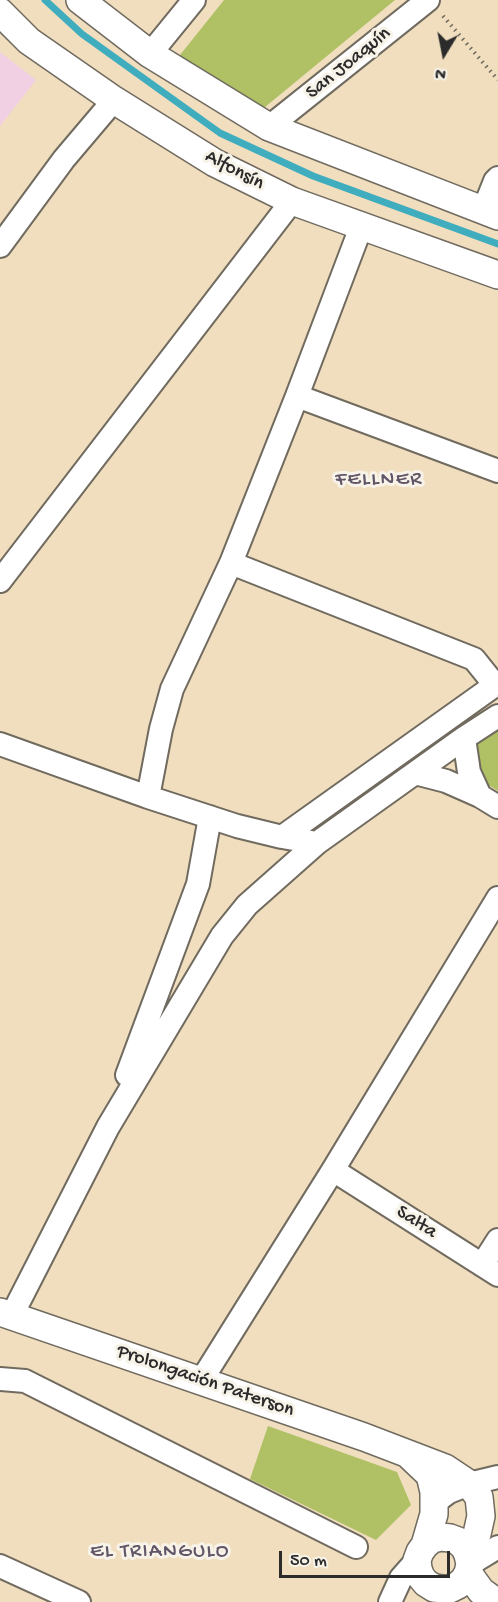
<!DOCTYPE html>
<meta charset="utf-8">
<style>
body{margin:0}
#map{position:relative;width:498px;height:1602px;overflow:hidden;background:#f0debf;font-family:"Gochi Hand",sans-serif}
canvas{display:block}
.north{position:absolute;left:414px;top:24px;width:60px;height:60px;-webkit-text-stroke:4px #f7f3e8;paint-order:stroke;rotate:190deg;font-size:16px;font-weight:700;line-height:24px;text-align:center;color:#2b2b2b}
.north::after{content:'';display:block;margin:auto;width:21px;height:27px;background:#2b2b2b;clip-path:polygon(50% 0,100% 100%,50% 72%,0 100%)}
.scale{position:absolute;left:279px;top:1551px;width:171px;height:27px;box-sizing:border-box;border:3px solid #2b2b2b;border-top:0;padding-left:8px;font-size:18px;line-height:21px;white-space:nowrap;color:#2b2b2b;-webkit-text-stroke:4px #f7f3e8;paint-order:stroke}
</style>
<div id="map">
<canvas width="498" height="1602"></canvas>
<div class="north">N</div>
<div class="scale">50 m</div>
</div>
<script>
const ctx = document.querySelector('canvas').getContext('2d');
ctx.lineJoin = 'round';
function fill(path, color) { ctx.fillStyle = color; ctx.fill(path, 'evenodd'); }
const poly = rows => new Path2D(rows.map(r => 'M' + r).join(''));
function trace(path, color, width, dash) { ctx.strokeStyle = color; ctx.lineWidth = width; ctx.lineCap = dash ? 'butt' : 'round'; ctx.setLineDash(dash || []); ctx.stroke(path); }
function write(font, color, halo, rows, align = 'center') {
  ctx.font = font + ' "Gochi Hand",sans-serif'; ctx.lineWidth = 6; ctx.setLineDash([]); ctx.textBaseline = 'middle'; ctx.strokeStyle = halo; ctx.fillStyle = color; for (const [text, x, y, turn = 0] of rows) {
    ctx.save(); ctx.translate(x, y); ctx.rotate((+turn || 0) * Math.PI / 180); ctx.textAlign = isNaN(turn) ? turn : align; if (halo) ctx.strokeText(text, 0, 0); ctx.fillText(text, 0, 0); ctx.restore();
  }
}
fill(poly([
 [0,52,36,80,0,126]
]), '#f1d0e4');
fill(poly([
 [224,0,395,0,259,112,176,60],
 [498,728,498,791,487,784,481,774,475,752,478,744,482,738],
 [268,1426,397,1472,411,1505,376,1540,250,1479]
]), '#afc164');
trace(poly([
 [45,0,82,34,220,133,313,176,498,244]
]), '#3fadbe', 7);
const minor = poly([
 [150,54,194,0],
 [269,127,428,0],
 [483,211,495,181,498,178],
 [0,246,64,159,114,100],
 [297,396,498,471],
 [231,563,474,659,495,685],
 [0,581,292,201],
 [464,738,469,772,480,796],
 [0,744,148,797,237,826,282,837,317,843],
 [415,773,446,781,480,796,498,807],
 [148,797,161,729,172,689,231,563,297,396,361,227],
 [282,837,498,683],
 [127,1075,198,884,210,817],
 [333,1170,498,1275],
 [482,1265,498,1240],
 [12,1315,108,1127,222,936,247,905,317,843,464,738,498,716],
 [0,1379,25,1381,356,1547],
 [201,1381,333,1170,498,898],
 [434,1503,449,1492,469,1484,498,1477],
 [470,1564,498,1547],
 [0,1566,79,1602],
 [390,1602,401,1578,417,1560]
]);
const tertiary = poly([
 [80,0,150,54,269,127,498,216],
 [0,12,29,41,114,100,215,163,292,201,498,275],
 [0,1312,364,1437,445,1468,469,1484,479,1497,481,1516,477,1534,468,1555],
 [410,1456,430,1475,434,1492,434,1514,425,1545,420,1552,417,1560,418,1569,421,1577,426,1583,434,1588,442,1589,450,1589,458,1585,464,1580,468,1573,470,1564,468,1555,465,1548,458,1541,450,1538,441,1537,432,1539,425,1545],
 [468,1573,481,1591,496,1602]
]);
trace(minor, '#706a5f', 26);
trace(tertiary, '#706a5f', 30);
trace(poly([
 [443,16,498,80]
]), '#706a5f', 4, [1.5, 4.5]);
trace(minor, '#fff', 22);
trace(tertiary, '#fff', 27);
write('20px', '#2b2b2b', '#f7f3e8', [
 ["San Joaquín",349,64,-39],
 ["Alfonsín",234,171,28],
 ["Salta",416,1223,33],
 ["Prolongación Paterson",205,1382,19]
]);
ctx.letterSpacing = '1.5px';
write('21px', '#615568', '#f7f3e8', [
 ["FELLNER",379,481],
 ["EL TRIANGULO",160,1553]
]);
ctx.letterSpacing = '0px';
</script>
